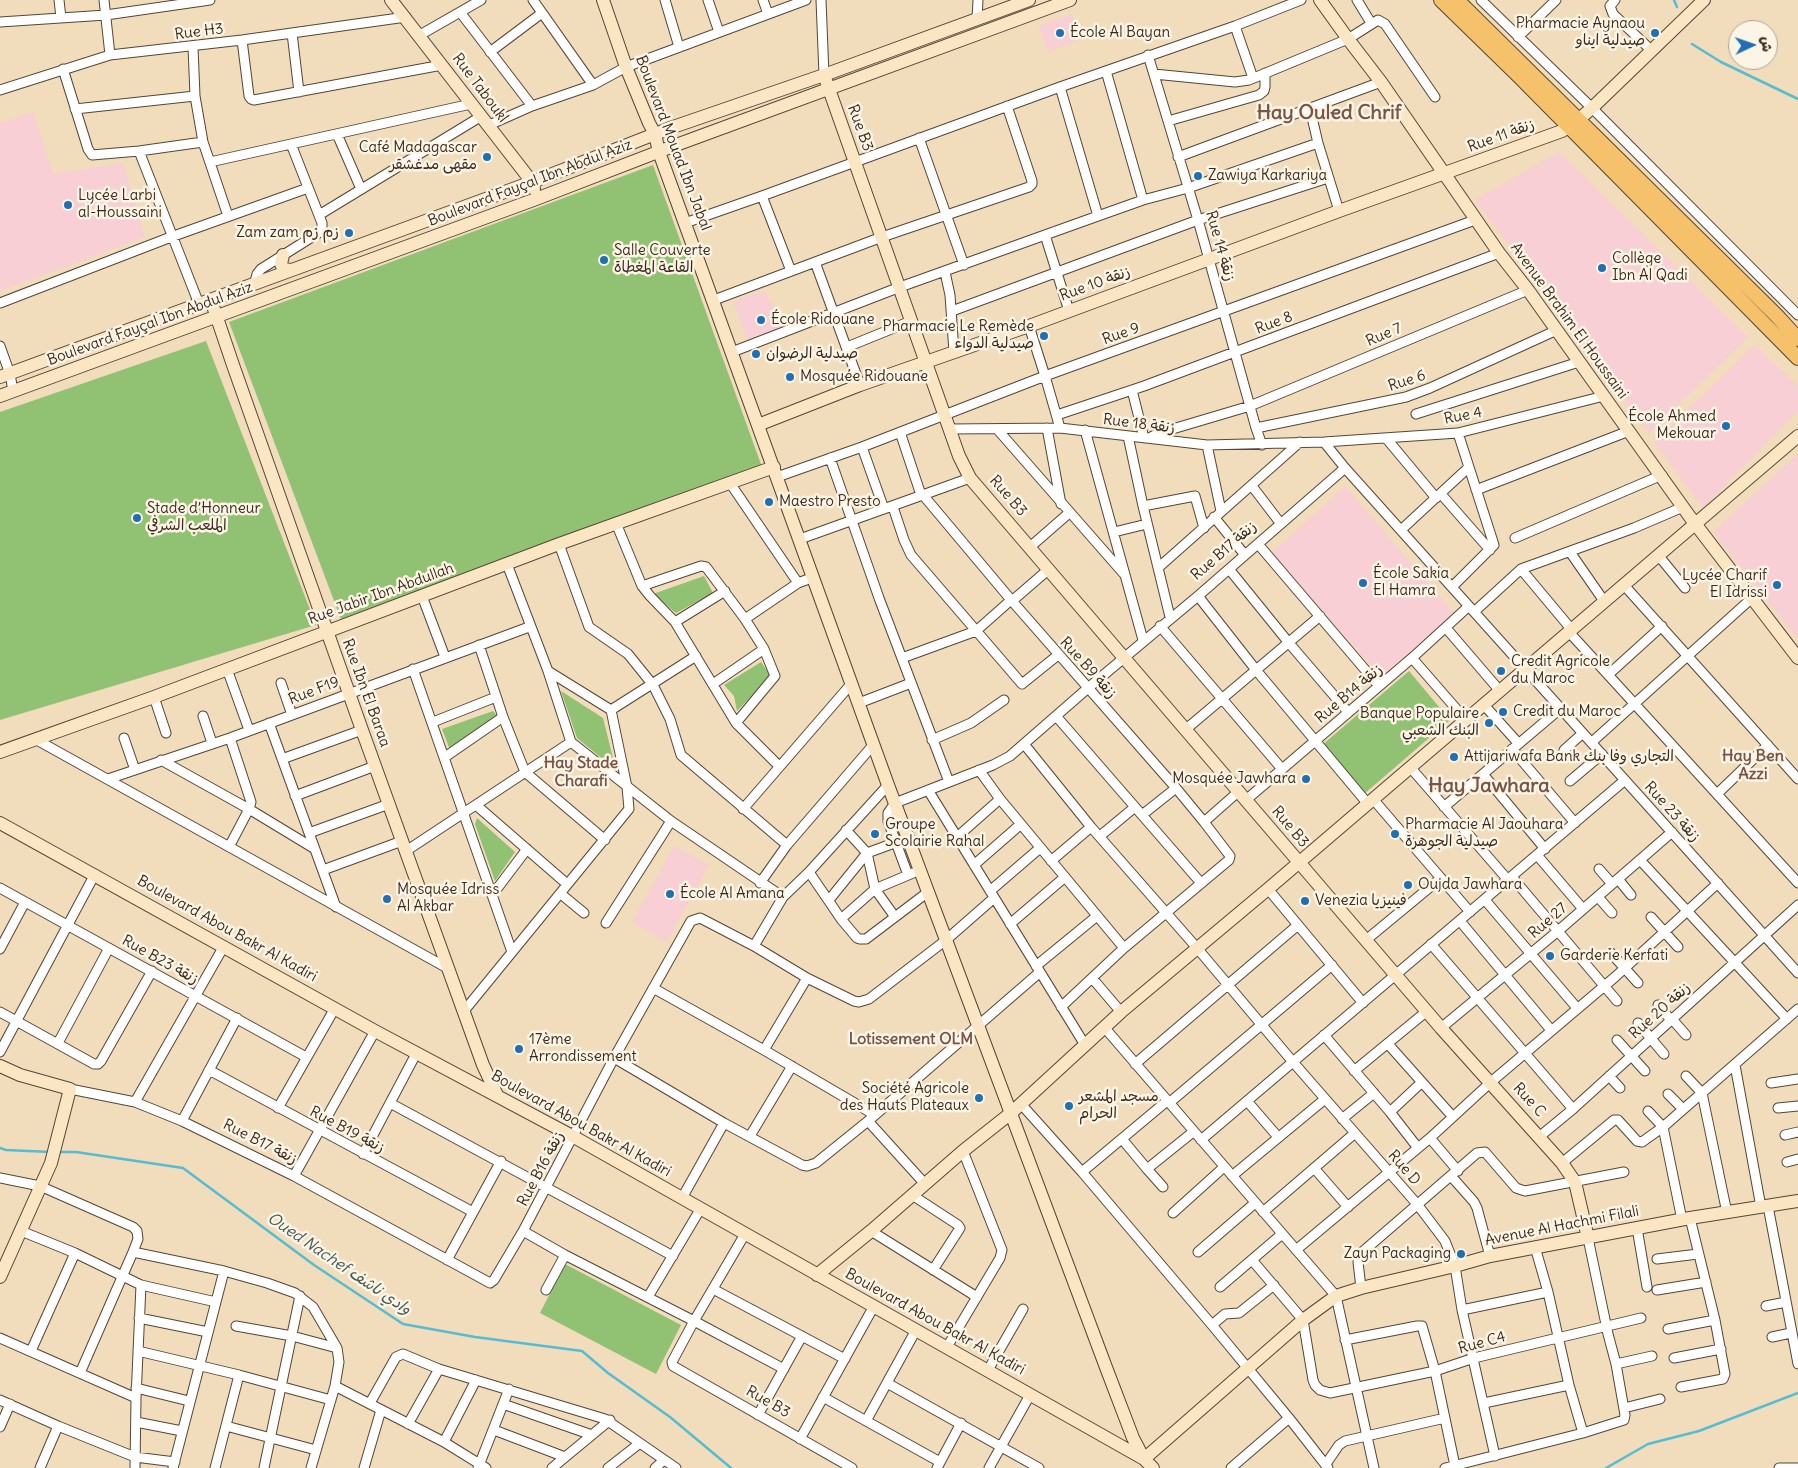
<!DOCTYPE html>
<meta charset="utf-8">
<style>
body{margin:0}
#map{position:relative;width:1798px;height:1468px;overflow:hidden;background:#f1dcbb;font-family:Delius,"Playpen Sans Arabic",sans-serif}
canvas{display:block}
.north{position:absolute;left:1728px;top:20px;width:50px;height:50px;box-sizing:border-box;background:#fcf5e5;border:1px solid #afa495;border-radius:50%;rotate:87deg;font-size:14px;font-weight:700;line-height:20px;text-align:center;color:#3b2a1e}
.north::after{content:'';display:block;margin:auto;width:18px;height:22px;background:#1f6fb2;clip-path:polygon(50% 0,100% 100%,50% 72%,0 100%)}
</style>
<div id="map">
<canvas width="1798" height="1468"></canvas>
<div class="north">ش</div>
</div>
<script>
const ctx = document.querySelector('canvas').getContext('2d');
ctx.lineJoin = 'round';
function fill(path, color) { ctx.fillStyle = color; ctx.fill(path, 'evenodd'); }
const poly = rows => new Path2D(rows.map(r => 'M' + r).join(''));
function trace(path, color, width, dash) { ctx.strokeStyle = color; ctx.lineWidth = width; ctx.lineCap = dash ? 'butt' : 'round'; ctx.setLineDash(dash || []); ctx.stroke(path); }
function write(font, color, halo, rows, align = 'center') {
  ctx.font = font + ' Delius,"Playpen Sans Arabic",sans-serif'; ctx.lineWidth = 5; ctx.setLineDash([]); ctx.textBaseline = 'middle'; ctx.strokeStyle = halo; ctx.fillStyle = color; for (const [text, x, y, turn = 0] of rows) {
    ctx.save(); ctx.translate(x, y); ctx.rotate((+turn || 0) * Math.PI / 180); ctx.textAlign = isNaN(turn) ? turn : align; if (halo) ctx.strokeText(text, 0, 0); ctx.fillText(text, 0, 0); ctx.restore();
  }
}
fill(poly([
 [1072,14,1082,39,1048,52,1039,26],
 [33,112,53,174,123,163,145,237,0,291,0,123],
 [1559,152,1748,337,1649,433,1475,200],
 [764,291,786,327,749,342,733,302],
 [1755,345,1798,386,1798,411,1703,508,1654,442],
 [1798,454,1798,639,1713,532],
 [1345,486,1454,613,1381,677,1272,553],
 [674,846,709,865,667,942,632,922]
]), '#f7cfd4');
fill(poly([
 [653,165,762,467,342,622,229,322],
 [206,341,316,625,0,720,0,412],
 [704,576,713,593,676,613,653,594],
 [761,662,771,676,737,711,734,696,724,685],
 [1409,671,1450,720,1364,794,1322,745],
 [561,691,603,718,616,770,577,738],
 [493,711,498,717,450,750,442,729],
 [477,818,515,852,495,881,475,824],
 [565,1264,681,1325,656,1374,540,1313]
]), '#91c273');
trace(poly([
 [1674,0,1677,7],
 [1692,44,1721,62,1798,99],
 [0,1148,6,1150,51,1152],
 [59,1152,76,1152,183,1168,314,1265,403,1324,475,1337,582,1351,608,1373,670,1417,731,1468],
 [1606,1468,1648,1444,1699,1431,1798,1393]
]), '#55bcd2', 2.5);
const street = poly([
 [59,0,61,18],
 [104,0,110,55],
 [533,0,593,85],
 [665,0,679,47],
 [708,0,719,32],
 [763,0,768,14],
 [821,0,824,75],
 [1357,0,1371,23],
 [1481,0,1592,108,1798,315],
 [1615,0,1610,6,1613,14,1651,50],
 [460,12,532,106],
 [977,19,978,0],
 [0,22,106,15,210,0],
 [1235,26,1253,78],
 [292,33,299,92],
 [420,35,481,0],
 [1518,37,1556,0],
 [242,40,249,96,251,99,254,100,442,65],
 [193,47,195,96,203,142,228,216],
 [490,52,542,13],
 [1148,55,1198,220,1256,428,1262,445],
 [63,69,88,149,92,155,139,151,203,142],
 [1106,71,1143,200],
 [1154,74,1235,82,1249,80,1348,39,1378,20,1385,24,1435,97],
 [1060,87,1098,216],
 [0,90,110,55,242,40,406,17],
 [75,109,195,96],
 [1310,109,1318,143,1339,211],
 [1168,121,1259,95,1264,91,1265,87,1265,73],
 [487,126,532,106,593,85,626,67,806,0],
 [337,134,361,189],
 [919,138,964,265],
 [139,151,199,304],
 [1178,157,1381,82],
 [210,162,471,104],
 [762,196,791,271],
 [319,215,480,117],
 [685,223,762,196,1060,87,1235,26,1301,0],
 [1045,235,1069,311],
 [815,262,860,385],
 [945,272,950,295,954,352],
 [255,282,257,274,261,269,320,232,322,228,322,223,291,144],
 [714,300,882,237,1029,187,1032,184,1032,181,1007,106],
 [0,303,171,237,308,188],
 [952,311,1198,220,1328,178],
 [1029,326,1045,376,1060,428],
 [0,346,10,374,13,391],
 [847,347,911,321],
 [732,352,900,287,1098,216,1143,200,1188,188,1318,143],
 [1132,390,1144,438],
 [1416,414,1579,362],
 [1057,415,1144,386,1499,253],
 [1047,428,1061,504],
 [1256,428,1406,397,1430,388,1557,330],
 [950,429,1060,428,1207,445,1324,442,1458,433,1604,396],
 [997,429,1124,574],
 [1085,430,1143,640],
 [900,432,921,495],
 [1128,436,1143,506,1170,617],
 [1149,438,1159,433,1250,406,1528,290],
 [1386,438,1436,498],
 [1324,442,1345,468,1798,973],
 [1207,445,1221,511],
 [862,447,884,509],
 [830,458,879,598,949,782],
 [777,477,862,447,1045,376,1475,220],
 [730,483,798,583],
 [1252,486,1281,524],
 [1476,490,1629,431],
 [1441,494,1490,550],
 [923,495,1012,601,1176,788,1204,822,1230,856,1229,860,1124,948,1061,1007],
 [1143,506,1195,496,1204,528],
 [893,507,904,540,911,555,1022,684,1058,655],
 [1214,517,1245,555],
 [616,523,642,586,650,596,675,622,736,723,779,766],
 [1401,530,1469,467],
 [1114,532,1147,524],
 [1515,538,1662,475],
 [800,539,970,478],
 [559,544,589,627,628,654,653,685,670,719,681,755,787,845],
 [1258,544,1379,686],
 [1030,547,1069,513],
 [1570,552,1604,601],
 [1658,555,1685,588],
 [507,564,548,671,571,742,671,821,783,897],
 [1158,568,1300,442],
 [1229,569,1289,643,1348,712],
 [1521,569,1572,630],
 [1623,584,1798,779],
 [642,586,701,566,706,567,745,619,764,649,775,676,736,723],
 [1452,587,1494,545,1458,433],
 [422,596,445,657],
 [1198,596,1256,670,1368,804],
 [1012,601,1049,569],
 [1474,612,1521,569,1634,528,1683,507],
 [745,619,798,583,814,577],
 [675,622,725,591],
 [1160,626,1282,769],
 [1446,628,1500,691],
 [1569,632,1798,883],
 [479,645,503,717,525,772,605,840],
 [902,658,976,631,1011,600],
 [1412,658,1466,720],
 [227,669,249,730],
 [413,669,512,952],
 [1608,675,1662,626],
 [281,683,292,715],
 [713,684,764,649],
 [154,697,166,733],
 [859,703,911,683],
 [1484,705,1519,744],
 [611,710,696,656],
 [203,716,212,743],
 [1056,716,1201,883],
 [433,722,496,697],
 [269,723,336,907],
 [1185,730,1320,616],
 [124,738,135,770],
 [35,739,449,969],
 [932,740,971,723,1004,700],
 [1592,742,1752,598],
 [1024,744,1091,827,1197,948,1293,1062,1417,1204,1445,1241,1455,1266,1462,1310,1495,1456],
 [1512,749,1575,823],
 [1564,750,1583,733],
 [445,757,503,717],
 [282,759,362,730],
 [161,760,249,809,315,849],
 [1410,767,1508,880],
 [979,770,1000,799,1124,948],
 [1483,774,1545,849],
 [108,779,230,738,529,627],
 [1570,781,1602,754],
 [928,790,1085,1045],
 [1717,794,1768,745],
 [295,796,375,766],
 [1373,799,1470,912],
 [1246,800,1412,658,1469,606],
 [476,805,567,884],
 [1444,807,1561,708],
 [743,809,852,683],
 [1142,815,1176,788],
 [1204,822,1238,792],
 [846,830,867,853,875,889,895,917],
 [309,833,389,804],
 [1100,836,1135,807],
 [957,837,1000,799],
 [229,847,249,809,251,802,230,738],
 [406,851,571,742],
 [1537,855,1583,909],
 [1640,860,1787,1019],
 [1051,861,1091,827],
 [974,865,1021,824],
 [1599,869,1612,884],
 [323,870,402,841],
 [809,872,841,919,857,938,860,939,866,939,928,892],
 [908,875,888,821,888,813,895,803,993,765,1010,756,1088,688,1198,596,1345,468],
 [1512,877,1617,1001],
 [1618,879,1631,895],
 [760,883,787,845,874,744],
 [0,888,306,1057],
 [1268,889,1363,1003],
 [990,891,1040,848],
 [493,894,527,849],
 [561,894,584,913],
 [1598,897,1612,913],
 [829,900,867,853,908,838],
 [1485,900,1577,1008],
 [1651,917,1678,947],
 [841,919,875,889,913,873],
 [1460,921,1551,1030],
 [606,923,671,821],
 [1010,924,1065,877],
 [1366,940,1441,878],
 [1431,944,1573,1109],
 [754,946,783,897,809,872,888,785],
 [0,949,25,902],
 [1611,953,1638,983],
 [1036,966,1097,916],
 [1092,978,1121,1012],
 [653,988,764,1050,875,1115],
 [1658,1005,1671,1020],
 [464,1011,629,809,627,787,611,710,548,671],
 [0,1012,94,1064,98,1064,101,1061,152,971],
 [1672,1019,1686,1035],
 [1638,1023,1664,1054],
 [1104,1027,1336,1296,1374,1468],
 [1441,1028,1558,931,1672,832],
 [1324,1035,1390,1112,1418,1148],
 [1617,1040,1645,1071],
 [58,1043,109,948],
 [1388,1044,1453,1117],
 [764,1050,807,978],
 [0,1052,95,874],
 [614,1058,724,1123,802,1165,807,1166,816,1163,868,1121,1040,972],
 [1135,1064,1298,925],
 [1735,1065,1761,1207],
 [209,1070,473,1212],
 [1354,1071,1427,1011],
 [1609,1076,1620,1088],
 [1686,1076,1702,1093,1727,1213],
 [1771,1083,1798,1079],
 [70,1089,135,1102,182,1121,294,1176,490,1283,494,1280,523,1231,614,1058,691,921,700,918,704,920,754,946,807,978,854,1001,859,1002,869,999,946,940,994,898],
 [1668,1094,1683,1109],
 [1247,1101,1278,1137],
 [135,1102,224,946],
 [390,1103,673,1256],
 [1169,1103,1332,965],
 [1021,1104,1082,1172,1212,1325,1289,1418,1328,1468],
 [278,1108,335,1008],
 [1778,1108,1798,1106],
 [1648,1111,1663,1127],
 [1390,1112,1422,1082],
 [1342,1119,1374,1093],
 [182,1121,237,1018],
 [868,1121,925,1184],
 [1663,1127,1682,1220],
 [1785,1135,1798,1132],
 [750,1136,792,1066],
 [1539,1137,1573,1109,1798,905],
 [1430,1138,1458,1171],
 [1122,1139,1147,1169,1193,1132],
 [1201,1140,1625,780],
 [363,1154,417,1052],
 [1787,1162,1798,1159],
 [1562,1163,1614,1120,1618,1120,1637,1141,1642,1142,1663,1127,1798,1009],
 [1314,1168,1348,1207],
 [1147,1169,1163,1187],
 [1082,1172,1167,1101],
 [294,1176,375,1031],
 [1232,1176,1325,1099],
 [1451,1176,1474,1202,1477,1208,1490,1256],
 [0,1178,40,1186,133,1227,137,1231,138,1239,133,1252,80,1373],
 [912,1195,958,1225,960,1228,933,1270],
 [682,1198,724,1123],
 [1768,1206,1798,1364],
 [1263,1212,1355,1133],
 [1173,1213,1224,1167],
 [1637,1228,1647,1287],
 [21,1231,75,1253,141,1285,216,1302],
 [523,1231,565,1255,694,1321,784,1369],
 [871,1231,977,1297],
 [745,1234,694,1321,672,1362,673,1366,852,1468],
 [1535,1247,1548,1292,1569,1385,1583,1433],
 [1296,1250,1430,1138,1491,1082,1615,977,1718,883],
 [133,1252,224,1271,267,1283,295,1293,313,1307,337,1348,339,1362,335,1386,311,1468],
 [1198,1252,1255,1203],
 [1657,1259,1698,1254],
 [447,1260,501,1161],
 [1252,1260,1303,1320,1313,1380,1315,1385,1320,1390,1330,1393,1435,1371,1474,1358,1641,1318],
 [1220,1287,1282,1234],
 [1361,1288,1358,1262,1360,1254,1477,1153,1485,1152,1516,1188,1525,1191,1624,1172],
 [713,1289,845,1359],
 [546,1290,565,1255],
 [1657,1290,1706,1282],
 [648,1297,701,1208],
 [1766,1306,1786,1302],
 [1462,1310,1548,1292],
 [139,1318,208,1332],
 [1212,1325,1225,1314,1239,1313,1274,1285],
 [236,1326,292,1336,337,1348],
 [1668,1329,1715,1320],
 [1772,1337,1791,1333],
 [0,1338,136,1398],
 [1345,1340,1417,1326,1422,1326,1435,1371,1455,1466],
 [947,1347,1000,1258,1002,1250,963,1151],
 [31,1351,75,1253],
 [138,1351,239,1375,331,1400],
 [1674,1358,1721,1349],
 [1616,1364,1652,1356],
 [988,1370,1023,1309],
 [887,1383,1039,1468],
 [335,1386,444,1442,486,1468],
 [1681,1387,1723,1379,1725,1374,1715,1320,1690,1218],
 [136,1388,189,1401],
 [823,1397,940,1462],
 [0,1400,58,1426,135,1457,175,1462],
 [370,1403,396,1357,403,1354,439,1369,605,1419,676,1468],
 [1484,1403,1569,1385],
 [503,1404,592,1435],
 [1624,1408,1660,1399],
 [758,1415,802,1336],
 [866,1421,916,1330],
 [136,1422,182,1431],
 [408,1424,439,1369],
 [226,1426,316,1450],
 [0,1427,10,1404],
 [494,1430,565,1457],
 [800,1439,874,1306],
 [444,1442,476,1380],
 [1326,1464,1339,1445,1345,1441,1445,1418],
 [40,1468,58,1426],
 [135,1468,136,1398,141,1285],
 [173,1468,224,1271],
 [215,1468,239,1375],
 [264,1468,300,1296],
 [364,1468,381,1410],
 [478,1468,509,1389],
 [552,1468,610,1420],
 [608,1468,640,1443],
 [655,1468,664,1460],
 [937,1468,961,1423],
 [989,1468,1030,1395],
 [1231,1468,1289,1418],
 [1445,1468,1583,1433,1624,1420,1625,1415,1616,1364,1608,1334,1588,1238],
 [1779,1468,1798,1468]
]);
const secondary = poly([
 [391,0,532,182,534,189],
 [603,0,626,67,649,123,655,134,659,152,888,785,1107,1370,1133,1438,1144,1459,1153,1468],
 [1320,0,1348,39,1381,82,1499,253,1528,290,1690,517,1798,658],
 [824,75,959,456,970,478,1441,1028,1562,1163,1575,1182,1588,1238],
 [283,255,281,264,283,268,284,269,291,270],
 [214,309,233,365,362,730,483,1065,497,1095],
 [0,377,532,182,673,127,824,75,1029,0],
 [0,396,536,199,676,145,1070,0],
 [758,425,860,385,1029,326,1339,211,1562,131,1578,120,1592,108,1704,0],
 [0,752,154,697,559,544,774,467],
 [0,823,375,1031,574,1137,1144,1459,1303,1320,1336,1296,1361,1288,1455,1266,1490,1256,1690,1218,1798,1201],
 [0,1066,20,1075,70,1089,51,1163,0,1277],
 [817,1275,871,1231,963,1151,1011,1113,1121,1012,1268,889,1798,436]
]);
const primary = poly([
 [1441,0,1519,76,1798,358],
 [1457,0,1777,316,1798,339]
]);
trace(street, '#564536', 11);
trace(secondary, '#564536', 14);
trace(primary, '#564536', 16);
trace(street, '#fff', 9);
trace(secondary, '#fbe6c4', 12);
trace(primary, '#f5c16b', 14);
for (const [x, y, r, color] of [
 [1060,33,5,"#1f6fb2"],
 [1655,33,5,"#1f6fb2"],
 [487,157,5,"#1f6fb2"],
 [1198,176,5,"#1f6fb2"],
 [68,205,5,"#1f6fb2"],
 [349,233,5,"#1f6fb2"],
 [604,260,5,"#1f6fb2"],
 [1602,268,5,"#1f6fb2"],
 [761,320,5,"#1f6fb2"],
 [1044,336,5,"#1f6fb2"],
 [756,354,5,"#1f6fb2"],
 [790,377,5,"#1f6fb2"],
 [1726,426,5,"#1f6fb2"],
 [769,502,5,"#1f6fb2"],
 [137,518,5,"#1f6fb2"],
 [1363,583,5,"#1f6fb2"],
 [1777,585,5,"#1f6fb2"],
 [1501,671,5,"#1f6fb2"],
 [1503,712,5,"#1f6fb2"],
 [1489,723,5,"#1f6fb2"],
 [1454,757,5,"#1f6fb2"],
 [1306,779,5,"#1f6fb2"],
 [875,834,5,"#1f6fb2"],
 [1395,834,5,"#1f6fb2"],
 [1408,885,5,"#1f6fb2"],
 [670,894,5,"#1f6fb2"],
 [387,899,5,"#1f6fb2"],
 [1305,901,5,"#1f6fb2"],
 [1550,956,5,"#1f6fb2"],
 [519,1049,5,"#1f6fb2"],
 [979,1098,5,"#1f6fb2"],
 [1069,1106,5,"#1f6fb2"],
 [1461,1254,5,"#1f6fb2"]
]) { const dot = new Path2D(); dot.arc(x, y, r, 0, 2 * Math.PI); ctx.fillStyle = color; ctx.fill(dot); trace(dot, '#fcf5e5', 2); }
write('15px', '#3b2a1e', '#fcf5e5', [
 ["Pharmacie Aynaou",1645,24,"right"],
 ["صيدلية ايناو",1645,41,"right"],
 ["École Al Bayan",1070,33],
 ["Café Madagascar",477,148,"right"],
 ["مقهى مدغشقر",477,165,"right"],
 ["Zawiya Karkariya",1208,176],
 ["Lycée Larbi",78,196],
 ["al-Houssaini",78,213],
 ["Zam zam زم زم",339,233,"right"],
 ["Salle Couverte",614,251],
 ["القاعة المغطاة",614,268],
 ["Collège",1612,259],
 ["Ibn Al Qadi",1612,276],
 ["École Ridouane",771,320],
 ["Pharmacie Le Remède",1034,327,"right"],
 ["صيدلية الدواء",1034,344,"right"],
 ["صيدلية الرضوان",766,354],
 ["Mosquée Ridouane",800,377],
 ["École Ahmed",1716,417,"right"],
 ["Mekouar",1716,434,"right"],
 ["Maestro Presto",779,502],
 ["Stade d’Honneur",147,509],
 ["الملعب الشرفي",147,526],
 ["École Sakia",1373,574],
 ["El Hamra",1373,591],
 ["Lycée Charif",1767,576,"right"],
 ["El Idrissi",1767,593,"right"],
 ["Credit Agricole",1511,662],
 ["du Maroc",1511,679],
 ["Credit du Maroc",1513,712],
 ["Banque Populaire",1479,714,"right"],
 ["البنك الشعبي",1479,731,"right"],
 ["Attijariwafa Bank التجاري وفا بنك",1464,757],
 ["Mosquée Jawhara",1296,779,"right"],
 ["Groupe",885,825],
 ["Scolairie Rahal",885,842],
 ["Pharmacie Al Jaouhara",1405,825],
 ["صيدلية الجوهرة",1405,842],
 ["Oujda Jawhara",1418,885],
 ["Mosquée Idriss",397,890],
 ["Al Akbar",397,907],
 ["École Al Amana",680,894],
 ["Venezia فينيزيا",1315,901],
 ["Garderie Kerfati",1560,956],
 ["17ème",529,1040],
 ["Arrondissement",529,1057],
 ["Société Agricole",969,1089,"right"],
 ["des Hauts Plateaux",969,1106,"right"],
 ["مسجد المشعر",1079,1097],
 ["الحرام",1079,1114],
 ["Zayn Packaging",1451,1254,"right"]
], 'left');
write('15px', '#3b2a1e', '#fcf5e5', [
 ["Rue H3",199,32,-7],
 ["Rue Taboukl",480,88,53],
 ["Rue B3",860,128,70],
 ["Rue 11 زنقة",1501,136,-20],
 ["Boulevard Mouad Ibn Jabal",673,143,69],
 ["Boulevard Fayçal Ibn Abdul Aziz",530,183,-21],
 ["Rue 14 زنقة",1220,246,74],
 ["Rue 10 زنقة",1095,284,-20],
 ["Avenue Brahim El Houssaini",1569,321,54],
 ["Rue 8",1274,323,-21],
 ["Boulevard Fayçal Ibn Abdul Aziz",150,324,-20],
 ["Rue 9",1121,334,-20],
 ["Rue 7",1384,335,-23],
 ["Rue 6",1407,381,-18],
 ["Rue 4",1463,416,-11],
 ["Rue 18 زنقة",1139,424,7],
 ["Rue B3",1008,496,49],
 ["Rue B17 زنقة",1224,551,-41],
 ["Rue Jabir Ibn Abdullah",381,594,-20],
 ["Rue B9 زنقة",1088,668,48],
 ["Rue F19",314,691,-21],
 ["Rue Ibn El Baraa",366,693,70],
 ["Rue B14 زنقة",1349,694,-40],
 ["Rue 23 زنقة",1672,812,48],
 ["Rue B3",1290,827,50],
 ["Rue 27",1548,921,-41],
 ["Boulevard Abou Bakr Al Kadiri",227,929,29],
 ["Rue B23 زنقة",160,960,29],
 ["Rue 20 زنقة",1660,1011,-42],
 ["Rue C",1529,1100,48],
 ["Boulevard Abou Bakr Al Kadiri",581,1124,29],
 ["Rue B19 زنقة",347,1130,28],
 ["Rue B17 زنقة",260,1142,27],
 ["Rue D",1404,1168,49],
 ["Rue B16 زنقة",541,1169,-62],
 ["Avenue Al Hachmi Filali",1562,1226,-11],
 ["Boulevard Abou Bakr Al Kadiri",935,1322,29],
 ["Rue C4",1482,1343,-15],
 ["Rue B3",768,1402,30]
]);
write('bold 16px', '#7b5449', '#fcf5e5', [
 ["Hay Ben",1753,756],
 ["Azzi",1753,774],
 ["Hay Stade",581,763],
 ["Charafi",581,781],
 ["Lotissement OLM",911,1039]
]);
write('italic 16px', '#445d5d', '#fcf5e5', [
 ["Oued Nachef وادي ناشف",339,1264,34]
]);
write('bold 20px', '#7b5449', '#fcf5e5', [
 ["Hay Ouled Chrif",1329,113],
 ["Hay Jawhara",1489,786]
]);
</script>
